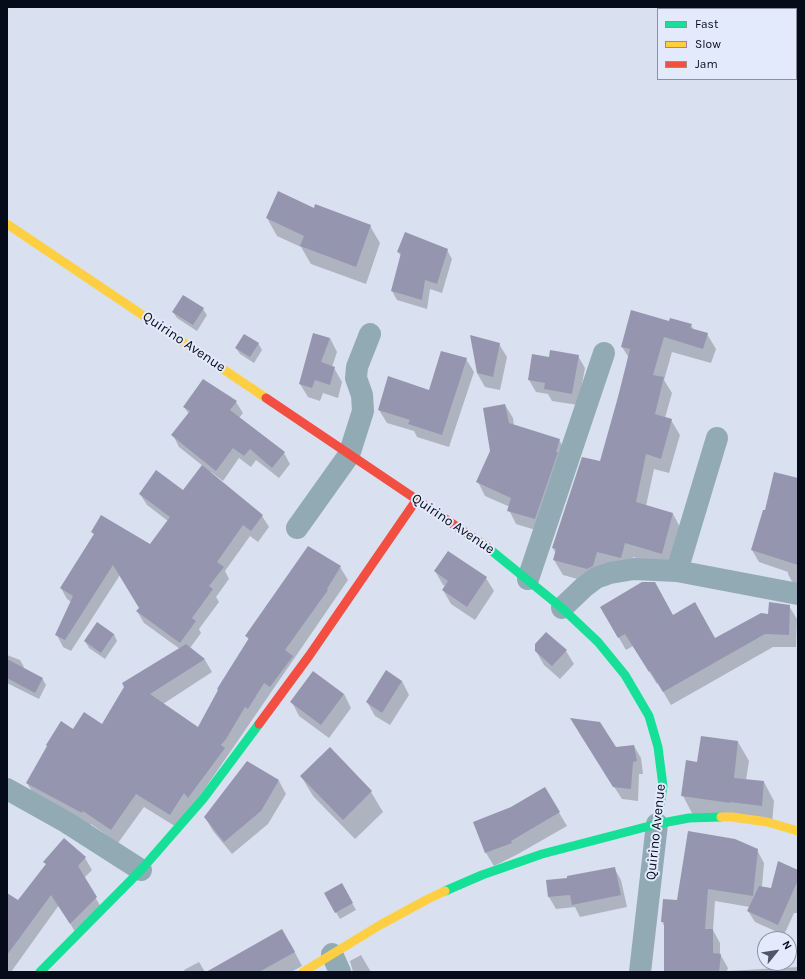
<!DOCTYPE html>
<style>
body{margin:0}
#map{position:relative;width:805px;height:979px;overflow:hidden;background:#d9e0ef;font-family:Karla,sans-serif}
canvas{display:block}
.frame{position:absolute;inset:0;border:8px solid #060b19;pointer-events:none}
.legend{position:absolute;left:657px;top:8px;width:140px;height:72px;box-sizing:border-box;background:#e2eafc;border:1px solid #8a91a1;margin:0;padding:5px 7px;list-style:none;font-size:12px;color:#060b19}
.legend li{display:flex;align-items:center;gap:8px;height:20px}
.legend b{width:20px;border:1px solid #8a91a1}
.north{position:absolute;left:757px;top:931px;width:40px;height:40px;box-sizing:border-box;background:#e2eafc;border:1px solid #8a91a1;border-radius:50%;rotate:60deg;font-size:11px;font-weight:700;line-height:16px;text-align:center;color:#060b19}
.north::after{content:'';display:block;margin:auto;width:14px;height:18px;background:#505664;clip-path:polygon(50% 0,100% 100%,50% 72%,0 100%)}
</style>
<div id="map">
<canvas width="805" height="979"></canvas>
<div class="frame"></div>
<ul class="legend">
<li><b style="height:5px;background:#16e098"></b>Fast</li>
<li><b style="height:5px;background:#ffcf43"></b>Slow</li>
<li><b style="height:5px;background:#f24e42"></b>Jam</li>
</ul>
<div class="north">N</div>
</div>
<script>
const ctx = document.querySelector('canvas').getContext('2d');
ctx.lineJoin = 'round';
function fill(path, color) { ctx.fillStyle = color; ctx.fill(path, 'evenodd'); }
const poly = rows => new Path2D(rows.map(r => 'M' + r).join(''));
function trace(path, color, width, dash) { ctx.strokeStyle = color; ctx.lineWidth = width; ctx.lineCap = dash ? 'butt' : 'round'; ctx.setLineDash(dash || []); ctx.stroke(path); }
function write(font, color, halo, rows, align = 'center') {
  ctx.font = font + ' Karla,sans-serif'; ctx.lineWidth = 4; ctx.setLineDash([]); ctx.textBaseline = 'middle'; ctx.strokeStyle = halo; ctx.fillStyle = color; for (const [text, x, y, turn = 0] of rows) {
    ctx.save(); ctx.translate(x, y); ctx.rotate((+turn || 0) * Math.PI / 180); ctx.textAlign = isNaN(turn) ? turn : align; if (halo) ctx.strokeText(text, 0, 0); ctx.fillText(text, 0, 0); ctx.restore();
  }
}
fill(poly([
 [314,209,370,226,380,243,366,284,311,264,301,247,277,236,267,218],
 [447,250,452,259,442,293,430,289,427,309,397,300,392,291,401,256,398,252],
 [203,309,207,315,197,331,177,318,173,312],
 [670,323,691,325,694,330,707,334,716,349,711,363,672,352,664,380,672,393,665,418,671,420,680,435,669,473,654,469,646,506,673,514,681,529,670,568,633,557,630,572,596,584,563,575,554,560,556,554,553,548,601,463,629,358,622,347],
 [330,338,337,352,332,367,334,368,342,382,338,398,323,393,320,401,308,397,300,384],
 [258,343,262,350,254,363,240,354,236,348],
 [499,344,507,357,500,390,485,387,477,373],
 [578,356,585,368,578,405,552,401,548,394,536,392,529,380,550,358],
 [466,359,474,372,449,447,417,437,414,431,387,423,379,410,430,391],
 [203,380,236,402,243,413,239,418,284,453,290,464,279,478,256,460,251,467,239,458,223,481,211,472,210,473,262,516,269,527,258,542,250,536,225,571,229,579,216,597,219,602,199,629,201,633,190,648,205,660,212,672,163,704,198,728,249,640,246,636,309,547,340,567,348,580,178,828,144,807,118,843,91,824,89,826,35,796,27,783,74,731,103,725,180,649,144,623,137,611,140,608,120,575,71,651,63,647,57,635,71,602,67,599,61,588,95,536,93,532,151,546,168,521,147,505,140,494,183,491,203,466,179,447,173,435,189,414,184,407],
 [505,405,513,418,514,426,559,440,567,453,542,532,516,524,509,510,510,507,485,496,478,482,491,451],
 [798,479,798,588,795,587,788,574,788,572,759,562,752,550,765,512],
 [435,571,486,578,494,591,475,620,451,604,443,590,446,586,443,585],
 [789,606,797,619,796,647,773,647,671,705,658,683,657,684,633,646,626,650,601,607,673,616,715,640],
 [114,634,117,641,105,659,89,648,85,641],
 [536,651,566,651,574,664,560,679,544,665],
 [7,655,20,660,24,667,23,668,42,678,46,685,39,699,7,683],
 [402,681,409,695,390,725,375,716,367,702],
 [344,694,351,708,329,738,299,716,292,702],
 [578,731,615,748,634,746,641,758,643,774,639,774,638,801,622,799],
 [738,742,749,761,746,780,764,782,774,801,772,824,693,815,683,796,698,763],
 [301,776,371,792,383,812,355,839,313,796],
 [279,781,286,794,268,824,232,854,213,831,205,817],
 [545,789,567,826,518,854,494,866,486,853,475,822,512,808],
 [757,850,764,863,762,887,772,889,798,871,798,913,794,913,784,935,755,922,748,911,750,907,715,901,713,930,720,943,720,954,728,968,727,971,798,967,798,972,665,972,665,927,662,922,678,901],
 [85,858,92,870,84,878,102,909,77,935,59,905,11,972,7,972,7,894,18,901,47,865,44,862],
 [614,868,621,880,627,907,580,917,575,907,556,909,549,897,547,881,568,879],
 [342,885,356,910,340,919,325,894],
 [290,943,302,966,291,972,208,972],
 [361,955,365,962,371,972,353,972,350,961],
 [199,962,205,972,185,972,184,970]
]), '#0003');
fill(poly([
 [278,191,314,208,315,204,371,225,356,267,300,246,304,236,266,218],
 [405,232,448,249,437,284,425,280,422,300,391,291,401,253,397,252],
 [183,295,204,308,193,325,172,312],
 [631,310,669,321,670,318,692,324,690,328,708,333,703,349,664,337,653,375,664,377,655,414,672,419,661,459,646,454,636,502,673,513,662,554,625,543,621,558,597,552,593,566,587,569,553,560,556,549,552,548,582,457,600,461,618,397,630,349,621,347],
 [313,333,330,338,321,362,335,367,330,385,315,380,312,388,299,384],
 [244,334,259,343,250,357,235,348],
 [470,335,500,343,493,377,477,373],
 [550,350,579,355,572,394,544,389,545,383,528,380,532,354,549,357],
 [441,351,467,358,442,435,408,424,410,420,378,410,388,376,429,390],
 [203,379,237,401,230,410,285,452,272,468,250,449,244,456,233,448,216,471,171,435,190,411,183,407],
 [505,404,509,423,560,439,556,452,558,452,535,519,507,511,511,498,476,482,490,451,483,408],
 [202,465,263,515,251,531,243,525,217,562,224,567,209,586,213,589,192,618,196,621,180,643,136,611,139,608,113,565,65,640,55,635,73,596,60,588,94,534,91,532,101,515,150,544,170,517,139,494,156,470,183,490],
 [774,472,798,478,798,565,751,550,763,510,765,510],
 [308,546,341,566,327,589,328,590,285,650,293,656,270,687,264,683,248,709,245,707,226,739,221,745,225,748,188,798,184,793,170,815,136,794,111,830,83,811,82,813,26,783,47,746,46,745,61,721,73,729,84,712,102,724,124,687,122,683,186,644,205,659,150,694,198,727,218,690,217,689,249,638,245,636],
 [448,551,487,577,467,607,442,590,448,581,434,571],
 [642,582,655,582,673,615,695,602,715,638,761,613,768,614,769,602,790,605,789,635,765,634,663,692,650,671,649,672,625,634,618,638,600,607],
 [97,622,114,634,101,653,84,641],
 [546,632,567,650,552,666,535,651,535,644],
 [7,659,43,678,35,693,7,678],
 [386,670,402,681,382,713,366,702],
 [313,671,344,694,321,725,290,702],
 [570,718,600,722,616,747,634,745,637,761,633,762,631,789,613,787],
 [701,736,738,741,734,778,764,781,762,806,730,802,730,803,681,796,686,760,697,762],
 [330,747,372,791,343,820,300,776],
 [247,761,279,780,261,811,224,842,204,817],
 [545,787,560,812,511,841,512,843,485,853,473,822,511,807],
 [688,831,735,839,758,849,753,896,708,889,705,929,713,929,713,953,721,954,719,972,664,972,664,922,661,922,663,899,677,900],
 [64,838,86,857,78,866,97,897,70,924,51,895,7,955,7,893,18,900,46,864,43,862],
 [778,861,798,870,798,880,778,925,747,911,759,886,771,888],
 [615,867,621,895,572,905,570,895,548,897,546,880,567,878,567,876],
 [342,883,353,903,335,913,324,893],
 [282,929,295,952,259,972,206,972]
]), '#9695b0');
trace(poly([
 [297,528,349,455,363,411,362,395,356,378,357,367,370,334],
 [677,571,717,438],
 [528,579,604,353],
 [562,608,584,587,596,578,610,573,634,569,677,571,798,594],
 [7,789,66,822,141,870],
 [332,954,340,972],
 [640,972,657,824]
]), '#92aab4', 22);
trace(poly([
 [487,547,562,608,598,642,625,675,649,716,658,747,663,786,657,824],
 [445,891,482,875,542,854,657,824,689,818,721,817],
 [40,972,141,870,203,799,259,724]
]), '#16e098', 9);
trace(poly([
 [7,224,266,398],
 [721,817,732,817,767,822,798,831],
 [303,972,380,925,428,899,445,891]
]), '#ffcf43', 9);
trace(poly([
 [266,398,487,547],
 [259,724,309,656,417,499]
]), '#f24e42', 9);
write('14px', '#060b19', '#e2eafc', [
 ["Quirino Avenue",184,342,34],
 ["Quirino Avenue",453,524,34],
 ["Quirino Avenue",656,832,-84]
]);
</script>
